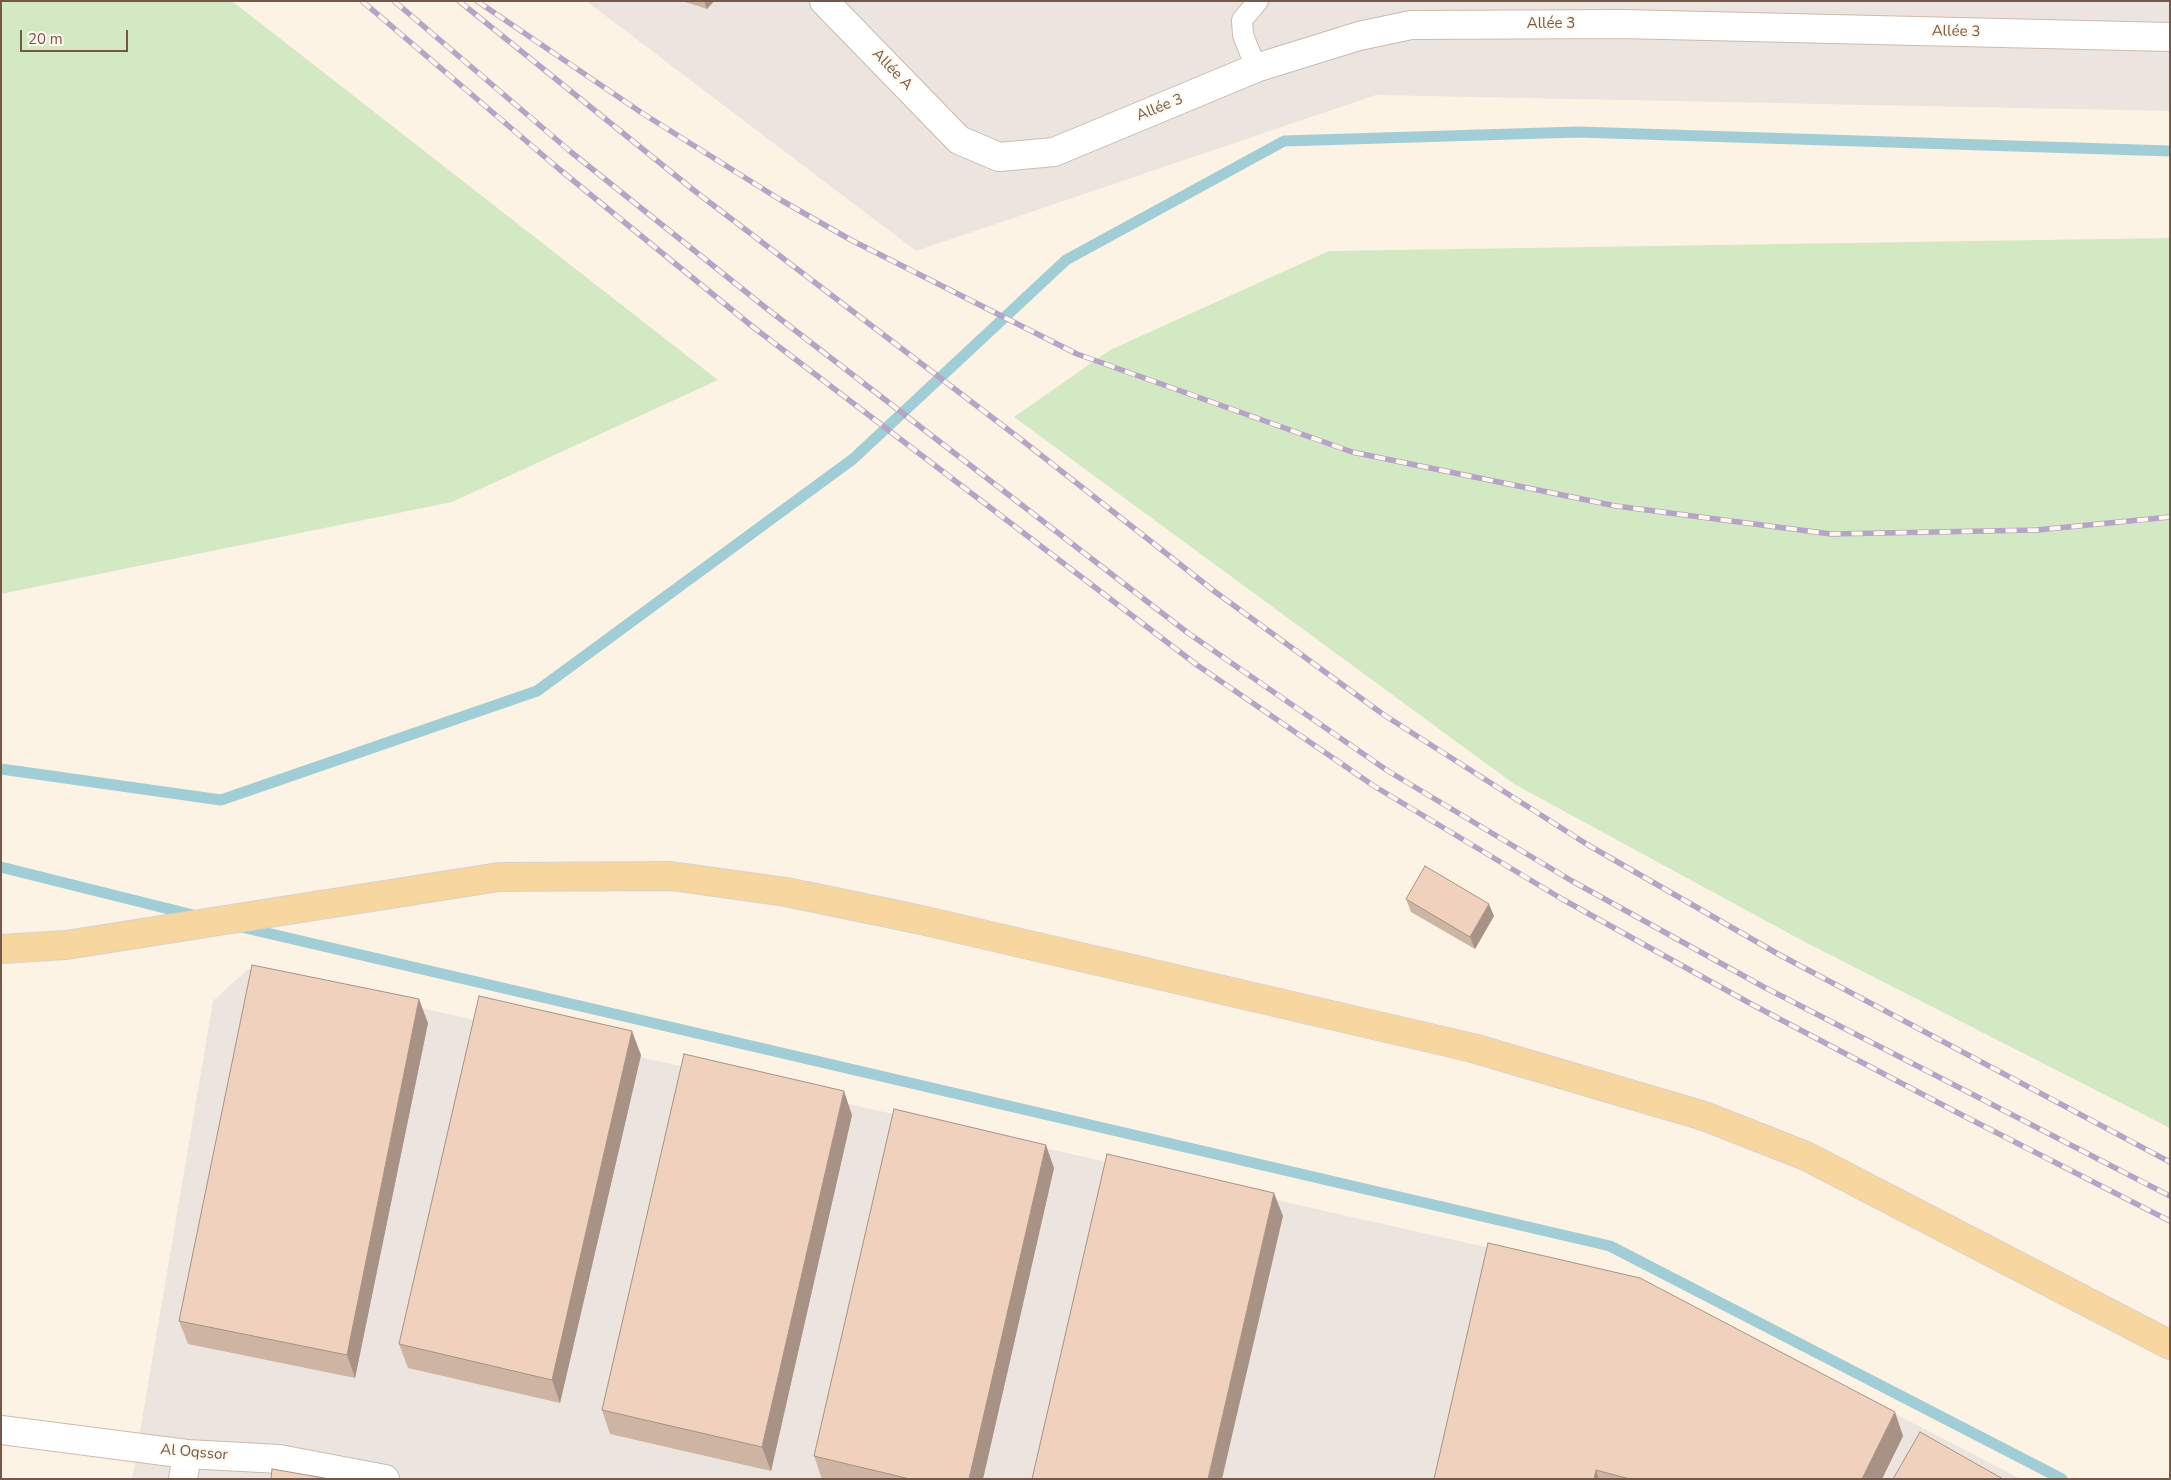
<!DOCTYPE html>
<meta charset="utf-8">
<style>
body{margin:0}
#map{position:relative;width:2171px;height:1480px;overflow:hidden;background:#fcf3e5;font-family:"Nunito Sans",sans-serif}
canvas{display:block}
.frame{position:absolute;inset:0;border:2px solid #74594b;pointer-events:none}
.scale{position:absolute;left:20px;top:30px;width:108px;height:22px;box-sizing:border-box;border:2px solid #74594b;border-top:0;padding-left:6px;font-size:15px;line-height:18px;white-space:nowrap;color:#74594b;-webkit-text-stroke:4px #fef7eb;paint-order:stroke}
</style>
<div id="map">
<canvas width="2171" height="1480"></canvas>
<div class="frame"></div>
<div class="scale">20 m</div>
</div>
<script>
const ctx = document.querySelector('canvas').getContext('2d');
ctx.lineJoin = 'round';
function fill(path, color) { ctx.fillStyle = color; ctx.fill(path, 'evenodd'); }
const poly = rows => new Path2D(rows.map(r => 'M' + r).join(''));
function trace(path, color, width, dash) { ctx.strokeStyle = color; ctx.lineWidth = width; ctx.lineCap = dash ? 'butt' : 'round'; ctx.setLineDash(dash || []); ctx.stroke(path); }
function write(font, color, halo, rows, align = 'center') {
  ctx.font = font + ' "Nunito Sans",sans-serif'; ctx.lineWidth = 4; ctx.setLineDash([]); ctx.textBaseline = 'middle'; ctx.strokeStyle = halo; ctx.fillStyle = color; for (const [text, x, y, turn = 0] of rows) {
    ctx.save(); ctx.translate(x, y); ctx.rotate((+turn || 0) * Math.PI / 180); ctx.textAlign = isNaN(turn) ? turn : align; if (halo) ctx.strokeText(text, 0, 0); ctx.fillText(text, 0, 0); ctx.restore();
  }
}
fill(poly([
 [586,1,2170,1,2170,111,1376,95,916,251],
 [248,969,1641,1282,2021,1479,132,1479,213,1001]
]), '#ece5df');
fill(poly([
 [1,1,232,1,718,380,452,502,1,594],
 [2170,238,2170,1128,1803,941,1514,784,1014,417,1110,350,1329,251]
]), '#d3e9c4');
trace(poly([
 [1,769,221,800,537,691,853,459,1066,260,1284,141,1578,132,2170,151],
 [1,867,197,916],
 [237,926,1610,1246,2062,1479]
]), '#a1ced6', 11);
const service = poly([
 [1256,68,1243,35,1242,20,1258,1]
]);
const minor = poly([
 [824,1,959,140,999,157,1054,152,1256,68,1359,36,1411,25,1622,24,2170,37],
 [1,1430,187,1454,279,1459,385,1479],
 [183,1479,187,1454]
]);
const primary = poly([
 [1,949,66,945,499,877,671,876,786,892,917,919,1473,1048,1704,1116,1806,1156,2170,1345]
]);
trace(service, '#cdbaac', 22);
trace(minor, '#cdbaac', 30);
trace(primary, '#d8d1cd', 30);
trace(service, '#fff', 20);
trace(minor, '#fff', 28);
trace(primary, '#f8d6a0', 28);
const rail = poly([
 [362,1,559,169,753,327,1197,665,1374,786,1562,899,1753,1005,1960,1114,2170,1221],
 [394,1,571,152,766,308,1188,633,1388,771,1572,881,1762,986,2170,1196],
 [459,1,696,192,1023,441,1214,591,1384,715,1588,845,1778,954,2170,1162],
 [477,1,642,113,779,199,851,240,1077,354,1352,452,1616,506,1831,534,2037,530,2170,517]
]);
trace(rail, '#b5a4c5', 5.5);
trace(rail, '#fef7eb', 4, [11]);
fill(poly([
 [682,1,714,1,707,9],
 [1406,899,1494,916,1475,949,1411,912],
 [428,1023,355,1378,188,1344,179,1321],
 [641,1055,560,1403,408,1368,399,1344],
 [852,1115,771,1471,610,1434,602,1410],
 [1054,1168,983,1479,822,1479,814,1456],
 [1903,1436,1882,1479,1434,1479]
]), '#ceb4a3');
fill(poly([
 [704,1,714,1,707,9],
 [1489,904,1494,916,1475,949,1470,937],
 [419,999,428,1023,355,1378,347,1355],
 [632,1031,641,1055,560,1403,552,1380],
 [844,1091,852,1115,771,1471,762,1447],
 [1046,1145,1054,1168,983,1479,969,1479],
 [1274,1193,1283,1216,1222,1479,1208,1479],
 [1895,1412,1903,1436,1882,1479,1862,1479],
 [1596,1470,1599,1479,1594,1479]
]), '#a89285');
const building = poly([
 [1425,866,1489,904,1470,937,1406,899,1425,866],
 [252,965,419,999,347,1355,179,1321,252,965],
 [479,996,632,1031,552,1380,399,1344,479,996],
 [684,1054,844,1091,762,1447,602,1410,684,1054],
 [894,1109,1046,1145,969,1479,910,1479,814,1456,894,1109],
 [1107,1154,1274,1193,1208,1479,1032,1479,1107,1154],
 [1488,1243,1640,1278,1895,1412,1862,1479,1630,1479,1596,1470,1594,1479,1434,1479,1488,1243],
 [1920,1432,2003,1479,1893,1479,1920,1432],
 [272,1469,330,1479,271,1479,272,1469]
]);
fill(building, '#f0d1be');
trace(building, '#a89285', 1);
write('15px', '#74594b', '#fef7eb', [
 ["Allée 3",1551,24],
 ["Allée 3",1956,32,1],
 ["Allée A",892,70,46],
 ["Allée 3",1160,108,-22],
 ["Al Oqssor",194,1453,5]
]);
</script>
